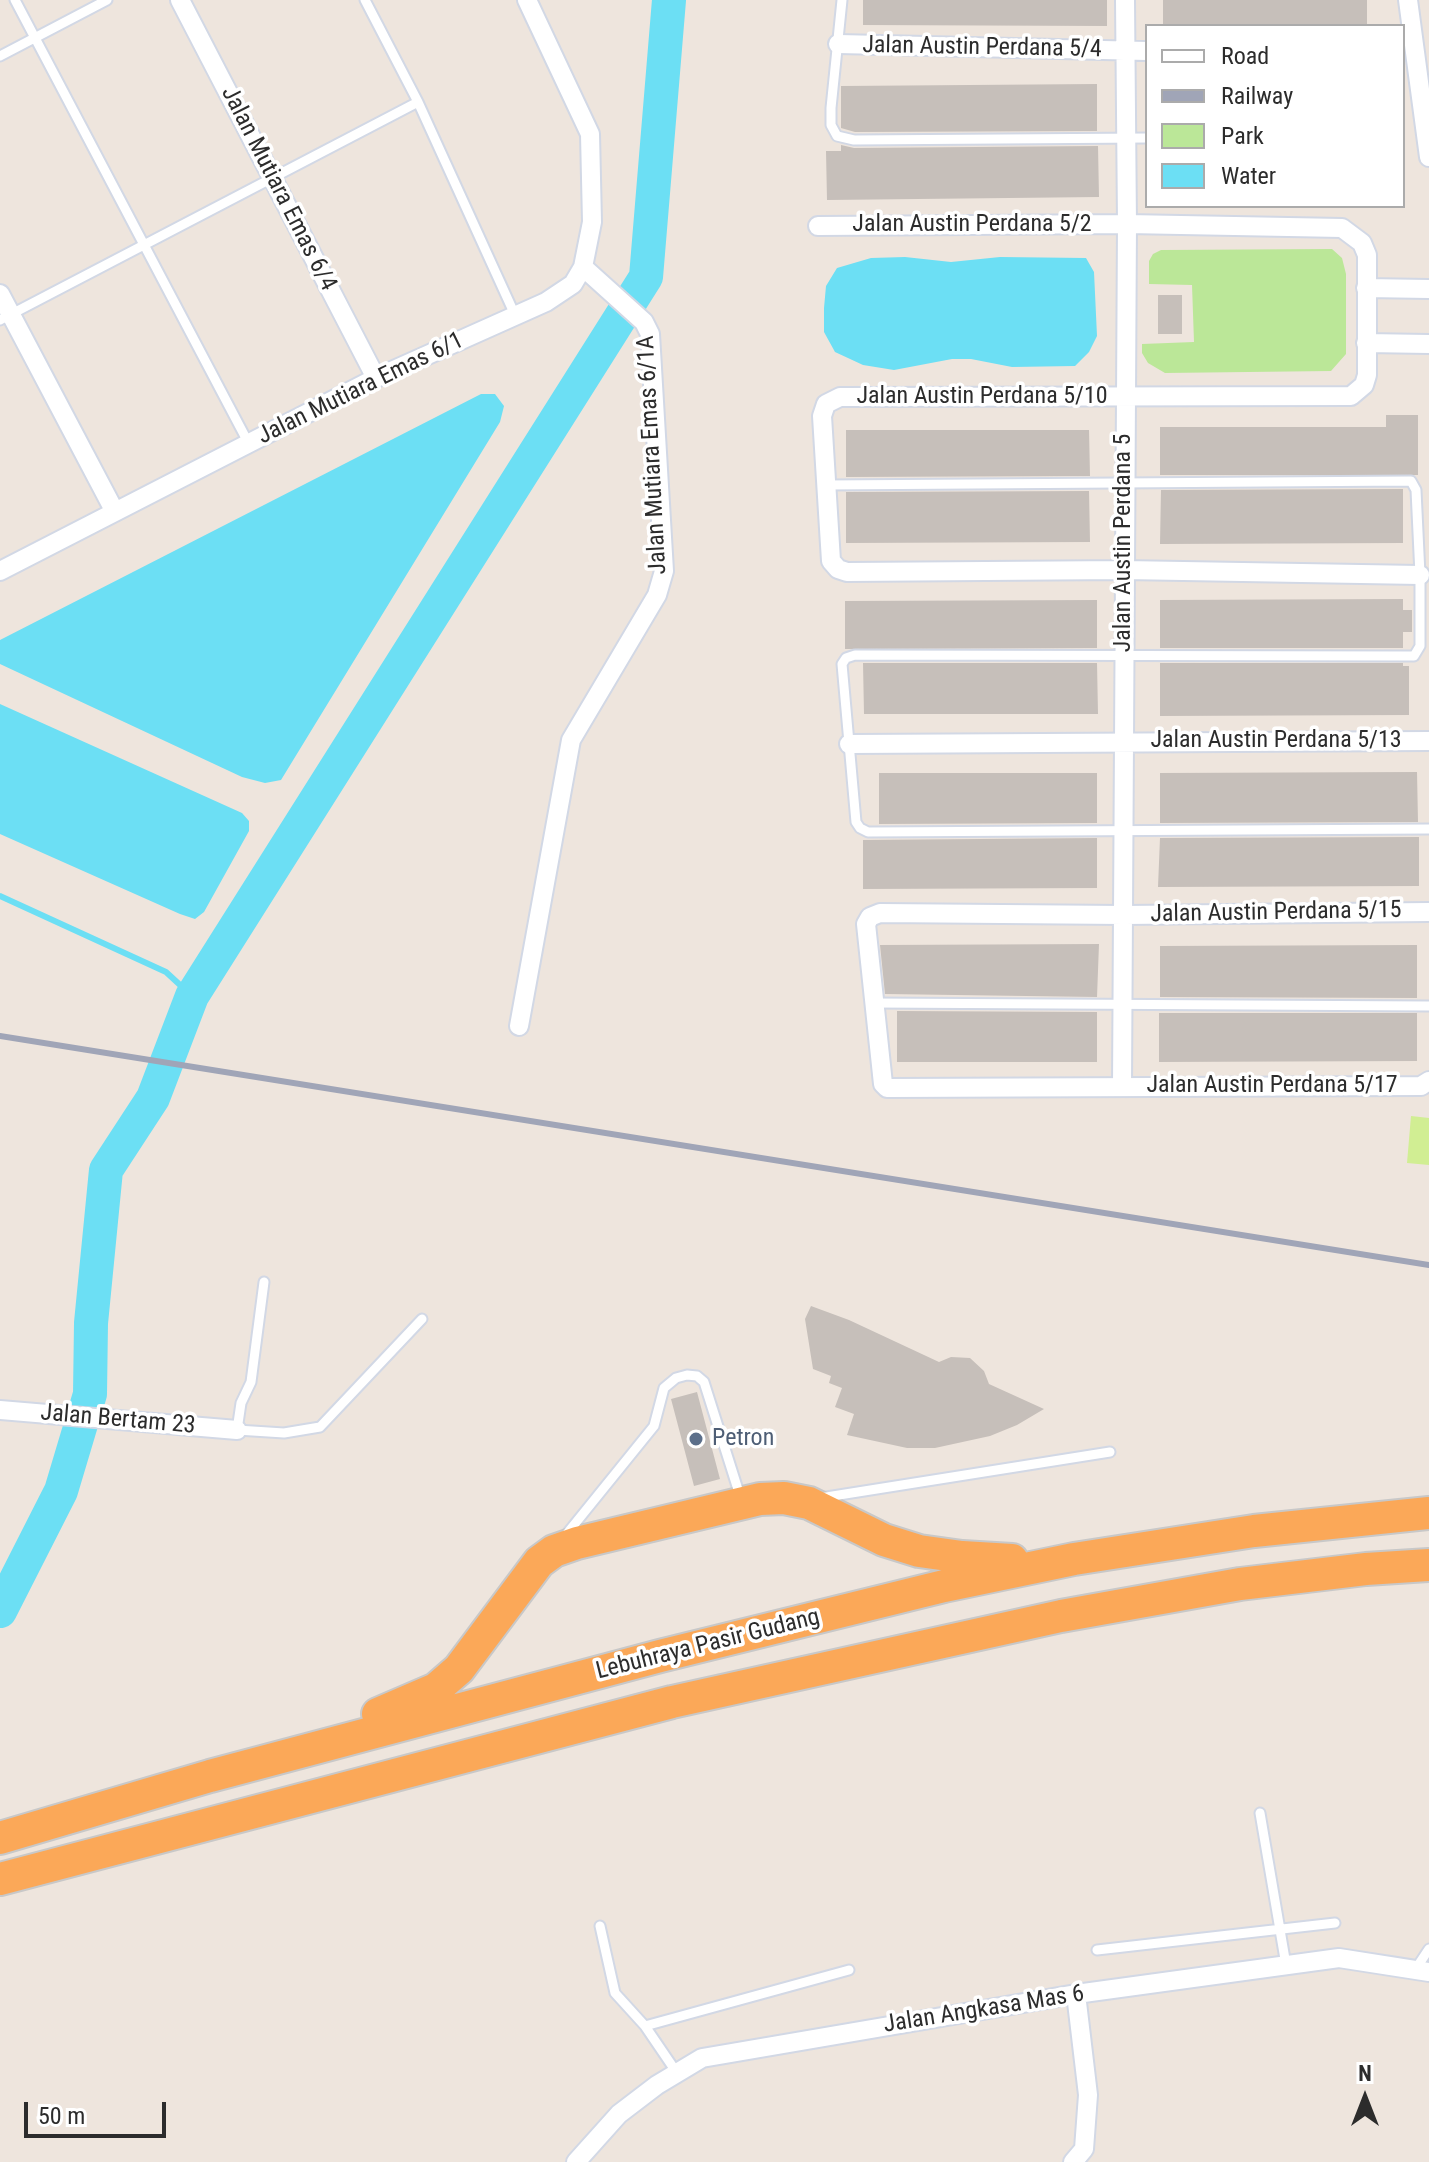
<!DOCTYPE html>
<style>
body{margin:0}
#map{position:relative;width:1429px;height:2162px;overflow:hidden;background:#eee5dd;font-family:"Roboto Condensed",sans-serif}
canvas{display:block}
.legend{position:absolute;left:1145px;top:24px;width:260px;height:184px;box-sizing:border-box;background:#fff;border:2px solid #ababab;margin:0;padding:10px 14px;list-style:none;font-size:24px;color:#2c2c2c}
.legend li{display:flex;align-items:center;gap:16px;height:40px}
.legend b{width:40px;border:2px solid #ababab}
.north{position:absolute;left:1325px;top:2058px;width:80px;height:80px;-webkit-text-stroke:6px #fff;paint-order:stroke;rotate:0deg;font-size:22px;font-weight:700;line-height:32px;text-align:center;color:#2c2c2c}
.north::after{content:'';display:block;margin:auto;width:28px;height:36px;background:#2c2c2c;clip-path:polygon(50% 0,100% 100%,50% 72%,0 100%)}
.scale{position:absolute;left:24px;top:2102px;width:142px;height:36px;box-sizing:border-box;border:4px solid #2c2c2c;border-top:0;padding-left:10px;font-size:24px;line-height:28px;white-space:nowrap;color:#2c2c2c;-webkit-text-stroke:6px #fff;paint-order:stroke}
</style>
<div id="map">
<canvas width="1429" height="2162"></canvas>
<ul class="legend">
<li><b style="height:10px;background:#fff"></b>Road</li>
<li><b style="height:10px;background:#a0a5b7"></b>Railway</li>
<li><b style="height:22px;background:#bbe798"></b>Park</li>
<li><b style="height:22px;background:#6cdff4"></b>Water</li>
</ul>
<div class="north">N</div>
<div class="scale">50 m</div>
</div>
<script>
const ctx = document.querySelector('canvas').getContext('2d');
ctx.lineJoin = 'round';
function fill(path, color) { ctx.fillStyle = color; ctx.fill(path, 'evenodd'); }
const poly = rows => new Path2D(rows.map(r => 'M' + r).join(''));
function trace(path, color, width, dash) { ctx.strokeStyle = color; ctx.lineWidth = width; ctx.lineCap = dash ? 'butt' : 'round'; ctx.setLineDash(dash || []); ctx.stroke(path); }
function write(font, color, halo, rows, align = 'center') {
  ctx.font = font + ' "Roboto Condensed",sans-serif'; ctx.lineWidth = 7; ctx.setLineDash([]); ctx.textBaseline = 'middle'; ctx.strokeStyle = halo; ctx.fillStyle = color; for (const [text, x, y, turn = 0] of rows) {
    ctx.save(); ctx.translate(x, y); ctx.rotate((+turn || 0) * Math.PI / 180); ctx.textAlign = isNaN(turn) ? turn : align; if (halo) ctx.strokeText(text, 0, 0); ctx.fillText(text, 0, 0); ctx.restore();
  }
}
fill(poly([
 [1332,249,1342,258,1346,274,1346,354,1331,371,1165,373,1148,363,1142,353,1142,344,1194,342,1192,285,1149,284,1149,261,1153,254,1161,250]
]), '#bbe798');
fill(poly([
 [1411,1116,1429,1118,1429,1165,1407,1163]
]), '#d1ee93');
fill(poly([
 [905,257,951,262,1000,257,1086,258,1094,272,1097,336,1089,352,1075,366,1012,367,971,359,952,359,894,370,863,365,835,352,824,332,824,308,826,286,837,268,871,258],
 [481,394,495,394,504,406,500,422,281,780,265,783,242,777,0,664,0,640],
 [0,704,242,813,249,821,249,831,204,912,195,919,180,914,0,834]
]), '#6cdff4');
trace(poly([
 [0,896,166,972,192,996]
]), '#6cdff4', 6);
trace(poly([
 [0,1611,61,1491,90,1394,91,1323,106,1170,153,1098,192,996,646,277,669,0]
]), '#6cdff4', 34);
fill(poly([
 [863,0,1107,0,1107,26,863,25],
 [1163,0,1367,0,1367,24,1163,25],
 [1097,84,1097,131,855,132,841,128,841,86],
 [841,145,854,148,1098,146,1099,197,827,200,826,151,841,151],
 [1158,295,1182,295,1182,334,1158,334],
 [1386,415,1418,415,1418,475,1160,475,1160,427,1386,427],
 [846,430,1089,430,1090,476,846,477],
 [1403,489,1403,543,1160,544,1161,490],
 [1089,491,1090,542,846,543,846,492],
 [1403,599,1403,610,1412,610,1412,632,1403,632,1403,648,1160,648,1160,600],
 [1097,600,1097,648,845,649,845,601],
 [863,663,1097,663,1098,714,864,714],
 [1160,663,1403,663,1403,666,1409,666,1409,715,1160,716],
 [1417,772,1418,822,1160,823,1160,773],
 [879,773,1097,773,1097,823,879,824],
 [1419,837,1419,886,1158,887,1160,838],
 [1097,838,1097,888,863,889,863,840],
 [1099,944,1097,997,885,994,880,945],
 [1417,945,1417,998,1160,997,1160,946],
 [897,1011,1097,1012,1097,1062,897,1062],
 [1159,1013,1417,1013,1417,1061,1159,1062],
 [811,1306,849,1320,939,1362,951,1357,970,1358,984,1371,989,1384,1044,1409,1017,1425,990,1436,935,1448,907,1448,847,1435,854,1414,835,1407,842,1388,829,1383,831,1376,813,1369,805,1319],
 [697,1392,720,1479,694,1486,671,1399]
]), '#c6bfba');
const service = poly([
 [15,0,249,444],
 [365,0,418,102,515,315],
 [842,0,831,108,831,125,837,136,854,140,1147,138],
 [0,56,107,0],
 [0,320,418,102],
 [826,485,1411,481,1416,490,1420,575,1420,646,1414,656,855,655,846,658,842,664,856,822,860,828,868,832,1429,829],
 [873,1003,1429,1006],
 [264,1282,251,1382,241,1403,237,1430,284,1433,320,1427,422,1319],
 [820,1498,1110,1452],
 [565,1536,654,1426,664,1388,676,1378,687,1375,697,1376,704,1382,741,1499],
 [1260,1813,1286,1965],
 [600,1926,615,1993,645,2026,677,2073],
 [1097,1950,1335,1923],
 [1415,1970,1429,1949],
 [645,2026,849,1970]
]);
const minor = poly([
 [180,0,376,378],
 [1408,0,1429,157],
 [838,44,1147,51],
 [818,226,1127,224,1342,228,1362,243,1367,255,1367,375,1364,385,1351,396,840,397,826,404,822,416,831,561,838,569,847,572,1124,570,1420,575],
 [1366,288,1429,289],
 [0,294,115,512],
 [1366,343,1429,344],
 [0,571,376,378,546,302,573,284,583,267,592,222,590,134,527,0],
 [849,744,1429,741],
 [1429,912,1124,915,880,913,870,917,866,924,883,1084,887,1088,1421,1086,1429,1081],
 [519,1026,571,740,657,595,664,571,650,334,644,322,583,267],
 [1122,1086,1127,224,1125,0],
 [0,1410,237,1430],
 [576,2162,619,2114,657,2085,702,2058,1076,1994,1339,1958,1429,1972],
 [1073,2162,1084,2149,1088,2095,1076,1994]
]);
const trunk = poly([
 [378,1714,436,1689,459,1669,539,1562,554,1551,577,1543,760,1499,784,1498,809,1503,884,1540,919,1551,962,1557,1012,1560],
 [0,1838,210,1776,660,1656,944,1586,1074,1559,1254,1531,1429,1513],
 [0,1879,672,1702,1061,1616,1240,1584,1366,1569,1429,1565]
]);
trace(service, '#d2d8e5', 13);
trace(minor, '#d2d8e5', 22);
trace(trunk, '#c8c8c8', 36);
trace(service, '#fff', 9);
trace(minor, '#fff', 18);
trace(trunk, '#fba858', 32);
trace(poly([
 [0,1036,1429,1265]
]), '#a0a5b7', 6);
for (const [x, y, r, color] of [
 [696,1439,8,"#5c6f8a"]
]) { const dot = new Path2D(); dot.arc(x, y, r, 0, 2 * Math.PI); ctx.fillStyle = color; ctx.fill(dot); trace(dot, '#fff', 3); }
write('24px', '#2c2c2c', '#fff', [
 ["Jalan Austin Perdana 5/4",982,48,1],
 ["Jalan Mutiara Emas 6/4",278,189,63],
 ["Jalan Austin Perdana 5/2",972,225],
 ["Jalan Mutiara Emas 6/1",361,389,-26],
 ["Jalan Austin Perdana 5/10",982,397],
 ["Jalan Mutiara Emas 6/1A",653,455,-93],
 ["Jalan Austin Perdana 5",1124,543,-90],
 ["Jalan Austin Perdana 5/13",1276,741],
 ["Jalan Austin Perdana 5/15",1276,913,-1],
 ["Jalan Austin Perdana 5/17",1272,1086],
 ["Jalan Bertam 23",118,1420,5],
 ["Lebuhraya Pasir Gudang",708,1645,-14],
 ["Jalan Angkasa Mas 6",984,2010,-9]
]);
write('24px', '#4e5e75', '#fff', [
 ["Petron",712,1439]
], 'left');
</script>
